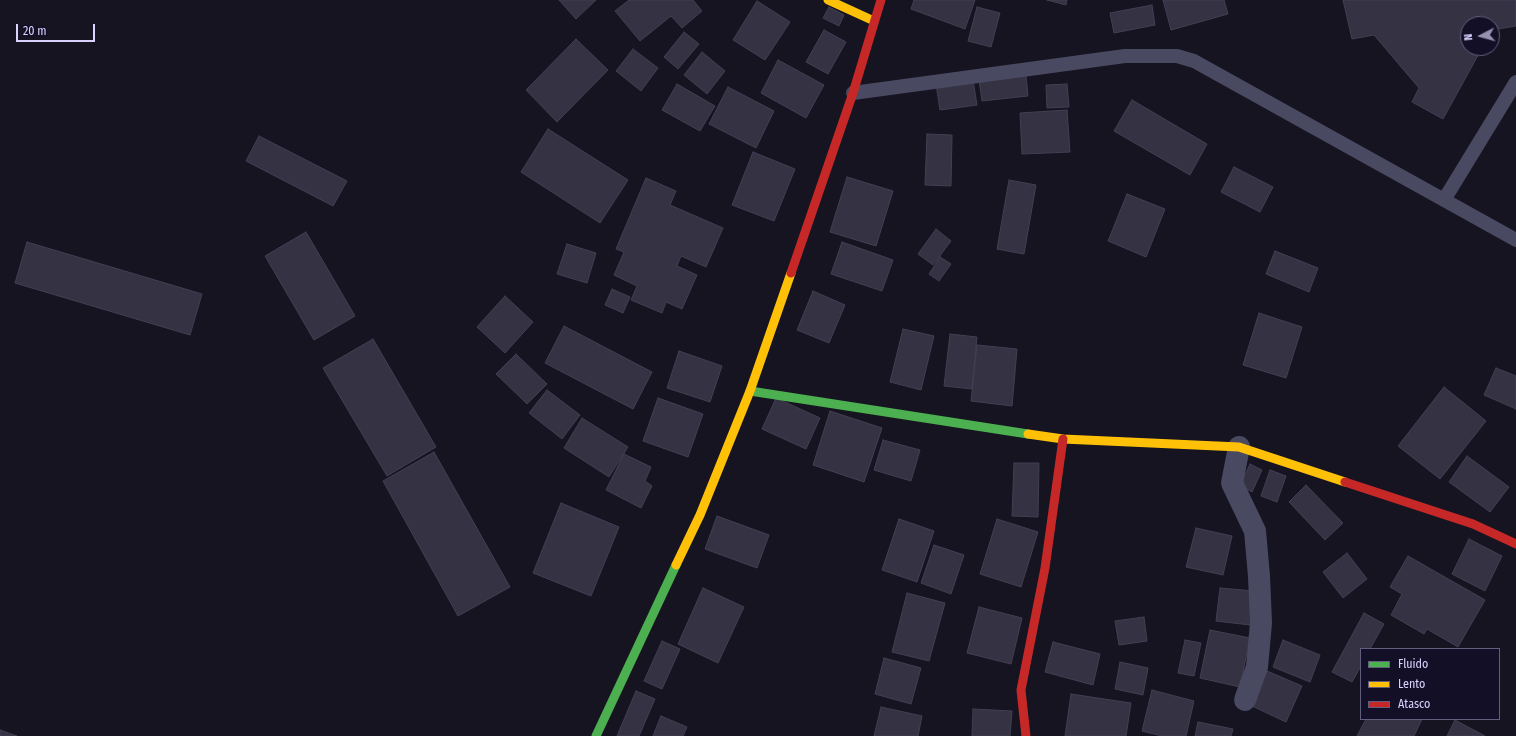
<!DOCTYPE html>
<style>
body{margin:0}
#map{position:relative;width:1516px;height:736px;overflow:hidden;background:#161421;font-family:"Fira Sans Condensed",sans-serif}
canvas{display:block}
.legend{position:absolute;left:1360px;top:648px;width:140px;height:72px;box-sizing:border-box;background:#130f26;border:1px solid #625e7d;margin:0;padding:5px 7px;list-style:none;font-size:12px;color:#d9d4ff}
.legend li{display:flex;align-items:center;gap:8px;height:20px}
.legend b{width:20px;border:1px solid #625e7d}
.north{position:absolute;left:1460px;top:16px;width:40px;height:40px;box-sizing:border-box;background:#130f26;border:1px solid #625e7d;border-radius:50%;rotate:264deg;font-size:11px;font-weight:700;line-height:16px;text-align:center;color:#d9d4ff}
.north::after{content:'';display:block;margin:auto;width:14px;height:18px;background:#9591b1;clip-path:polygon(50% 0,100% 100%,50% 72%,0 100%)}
.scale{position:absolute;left:16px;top:24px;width:79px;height:18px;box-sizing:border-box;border:2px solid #d9d4ff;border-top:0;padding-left:5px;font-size:12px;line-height:14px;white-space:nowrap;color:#d9d4ff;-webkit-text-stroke:3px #130f26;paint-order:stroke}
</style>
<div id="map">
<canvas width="1516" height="736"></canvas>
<ul class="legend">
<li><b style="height:5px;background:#4caf50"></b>Fluido</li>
<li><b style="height:5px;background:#ffc107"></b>Lento</li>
<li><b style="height:5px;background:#c62828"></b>Atasco</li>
</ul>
<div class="north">N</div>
<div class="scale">20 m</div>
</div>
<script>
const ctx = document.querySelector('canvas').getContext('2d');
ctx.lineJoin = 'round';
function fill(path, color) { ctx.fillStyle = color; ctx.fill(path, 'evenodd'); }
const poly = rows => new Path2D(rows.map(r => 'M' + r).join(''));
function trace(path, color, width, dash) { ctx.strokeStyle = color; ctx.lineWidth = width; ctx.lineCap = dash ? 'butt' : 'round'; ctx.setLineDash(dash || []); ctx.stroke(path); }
const building = poly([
 [559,0,596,0,576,19,559,0],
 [629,0,693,0,702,11,682,28,671,16,640,41,615,11,629,0],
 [914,0,975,0,965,29,911,9,914,0],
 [1047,0,1067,0,1066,5,1047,0],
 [1163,0,1224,0,1228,14,1171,30,1163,0],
 [1343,0,1516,0,1516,26,1492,30,1492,24,1468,24,1468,48,1482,48,1443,119,1412,102,1419,88,1374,35,1352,39,1343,0],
 [757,1,790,22,765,60,733,40,757,1],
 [1152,5,1155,25,1114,33,1110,13,1152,5],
 [829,7,844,15,839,26,823,18,829,7],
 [977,7,1000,13,991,47,968,41,977,7],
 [824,30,846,42,828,74,806,62,824,30],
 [684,32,699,44,678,69,664,57,684,32],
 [576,39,608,70,557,122,526,90,576,39],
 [633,49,658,68,641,91,616,71,633,49],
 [702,52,725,71,707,94,684,75,702,52],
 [778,60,824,85,806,118,761,93,778,60],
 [1026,75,1028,96,982,101,979,80,1026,75],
 [973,80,977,105,940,110,936,84,973,80],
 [677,84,715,106,700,131,662,110,677,84],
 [1067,84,1069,107,1047,108,1046,85,1067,84],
 [728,87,774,111,756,148,709,124,728,87],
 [1132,100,1207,144,1190,175,1114,131,1132,100],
 [1067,110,1070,152,1022,154,1020,113,1067,110],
 [548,129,628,180,600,223,521,172,548,129],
 [927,134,952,135,951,186,925,185,927,134],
 [259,136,347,181,333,206,246,161,259,136],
 [753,152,795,169,774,221,732,205,753,152],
 [1234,167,1273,187,1260,212,1221,192,1234,167],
 [847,177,893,191,876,246,830,232,847,177],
 [646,178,676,191,670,205,723,228,706,267,681,256,677,266,697,275,682,309,666,302,662,313,631,300,637,286,614,275,624,252,616,249,646,178],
 [1009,180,1036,185,1024,254,997,249,1009,180],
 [1127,194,1165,209,1146,257,1108,241,1127,194],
 [936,229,951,241,933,265,918,254,936,229],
 [306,232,355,316,314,340,265,256,306,232],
 [27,242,202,294,190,335,15,283,27,242],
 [842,242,893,260,882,291,831,274,842,242],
 [567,244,596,253,587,283,557,274,567,244],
 [1275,251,1318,268,1309,292,1266,274,1275,251],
 [940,257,951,264,939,281,929,274,940,257],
 [612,289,630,297,623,313,605,305,612,289],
 [813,291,845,305,829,343,797,330,813,291],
 [505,296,533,322,505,353,477,327,505,296],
 [1259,313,1302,327,1286,378,1243,365,1259,313],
 [564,326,652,372,633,409,545,363,564,326],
 [903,329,934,336,921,390,890,382,903,329],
 [950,334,977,337,972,389,944,386,950,334],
 [373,339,436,447,387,476,323,368,373,339],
 [977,345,1017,349,1012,406,971,401,977,345],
 [679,351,722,366,710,402,667,388,679,351],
 [516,354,547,384,527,404,496,374,516,354],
 [1496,368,1516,376,1516,409,1484,395,1496,368],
 [1444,387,1486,421,1440,479,1398,446,1444,387],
 [547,390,580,415,562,439,529,413,547,390],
 [658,398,703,414,688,457,643,441,658,398],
 [776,398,820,418,806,449,762,429,776,398],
 [830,411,882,428,864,482,813,465,830,411],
 [582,418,628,447,609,477,564,448,582,418],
 [883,440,920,450,911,481,874,470,883,440],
 [434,452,510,587,458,616,383,481,434,452],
 [624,454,651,467,645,481,652,486,641,508,606,490,624,454],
 [1467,456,1509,487,1490,512,1449,482,1467,456],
 [1014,463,1039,463,1038,517,1012,516,1014,463],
 [1250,464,1262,470,1252,492,1240,486,1250,464],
 [1270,470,1286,476,1277,502,1261,496,1270,470],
 [1306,485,1343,523,1325,540,1289,502,1306,485],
 [561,503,619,527,591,596,533,573,561,503],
 [717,516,769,535,757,568,705,549,717,516],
 [899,519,934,531,917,582,882,570,899,519],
 [997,519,1038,532,1021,587,980,574,997,519],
 [1196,528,1232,536,1223,575,1186,567,1196,528],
 [1469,539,1502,556,1485,591,1452,574,1469,539],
 [934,545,964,555,951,594,921,583,934,545],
 [1347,553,1367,579,1343,598,1323,572,1347,553],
 [1408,556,1485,600,1458,647,1427,629,1424,634,1391,615,1402,594,1390,587,1408,556],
 [703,588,744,607,718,663,678,644,703,588],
 [1220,588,1254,591,1250,625,1216,621,1220,588],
 [907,593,945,603,929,661,892,652,907,593],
 [979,607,1022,618,1011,664,967,653,979,607],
 [1364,613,1384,624,1370,649,1361,649,1361,666,1352,682,1332,672,1364,613],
 [1144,617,1147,641,1119,645,1115,621,1144,617],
 [1210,630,1250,638,1240,687,1200,678,1210,630],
 [1185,640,1201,643,1194,676,1178,673,1185,640],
 [1283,640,1320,655,1310,682,1273,667,1283,640],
 [662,641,680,649,662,689,644,681,662,641],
 [1053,642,1100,654,1093,685,1045,672,1053,642],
 [884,658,921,668,911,704,875,694,884,658],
 [1120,662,1148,668,1143,695,1115,689,1120,662],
 [1267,671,1302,686,1286,722,1252,706,1267,671],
 [1152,690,1194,701,1186,736,1162,736,1142,731,1152,690],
 [636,691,655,699,639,736,617,736,636,691],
 [1071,694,1131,703,1126,736,1065,736,1071,694],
 [881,707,922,716,918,736,874,736,881,707],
 [973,709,1012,711,1010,736,972,736,973,709],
 [661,716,687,727,683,736,653,736,661,716],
 [1366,719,1422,719,1414,736,1357,736,1366,719],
 [1455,720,1485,736,1447,736,1455,720],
 [1198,722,1233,729,1231,736,1195,736,1198,722],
 [0,730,17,736,0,736,0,730]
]);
fill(building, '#343243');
trace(building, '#433f54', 1);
trace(poly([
 [853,93,1125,56,1177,56,1194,61,1516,240],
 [1444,200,1516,82]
]), '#4a4962', 14);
trace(poly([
 [1239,447,1232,483,1255,531,1259,576,1261,623,1257,667,1245,700]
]), '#4a4962', 22);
trace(poly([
 [750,391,1028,434],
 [596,736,676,565]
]), '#4caf50', 9);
trace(poly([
 [828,0,874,21],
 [1028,434,1063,439,1239,447,1345,482],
 [676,565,700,515,750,391,791,273]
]), '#ffc107', 9);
trace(poly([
 [791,273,853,93,881,0],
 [1345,482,1473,524,1516,544],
 [1026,736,1021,690,1045,568,1063,439]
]), '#c62828', 9);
</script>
